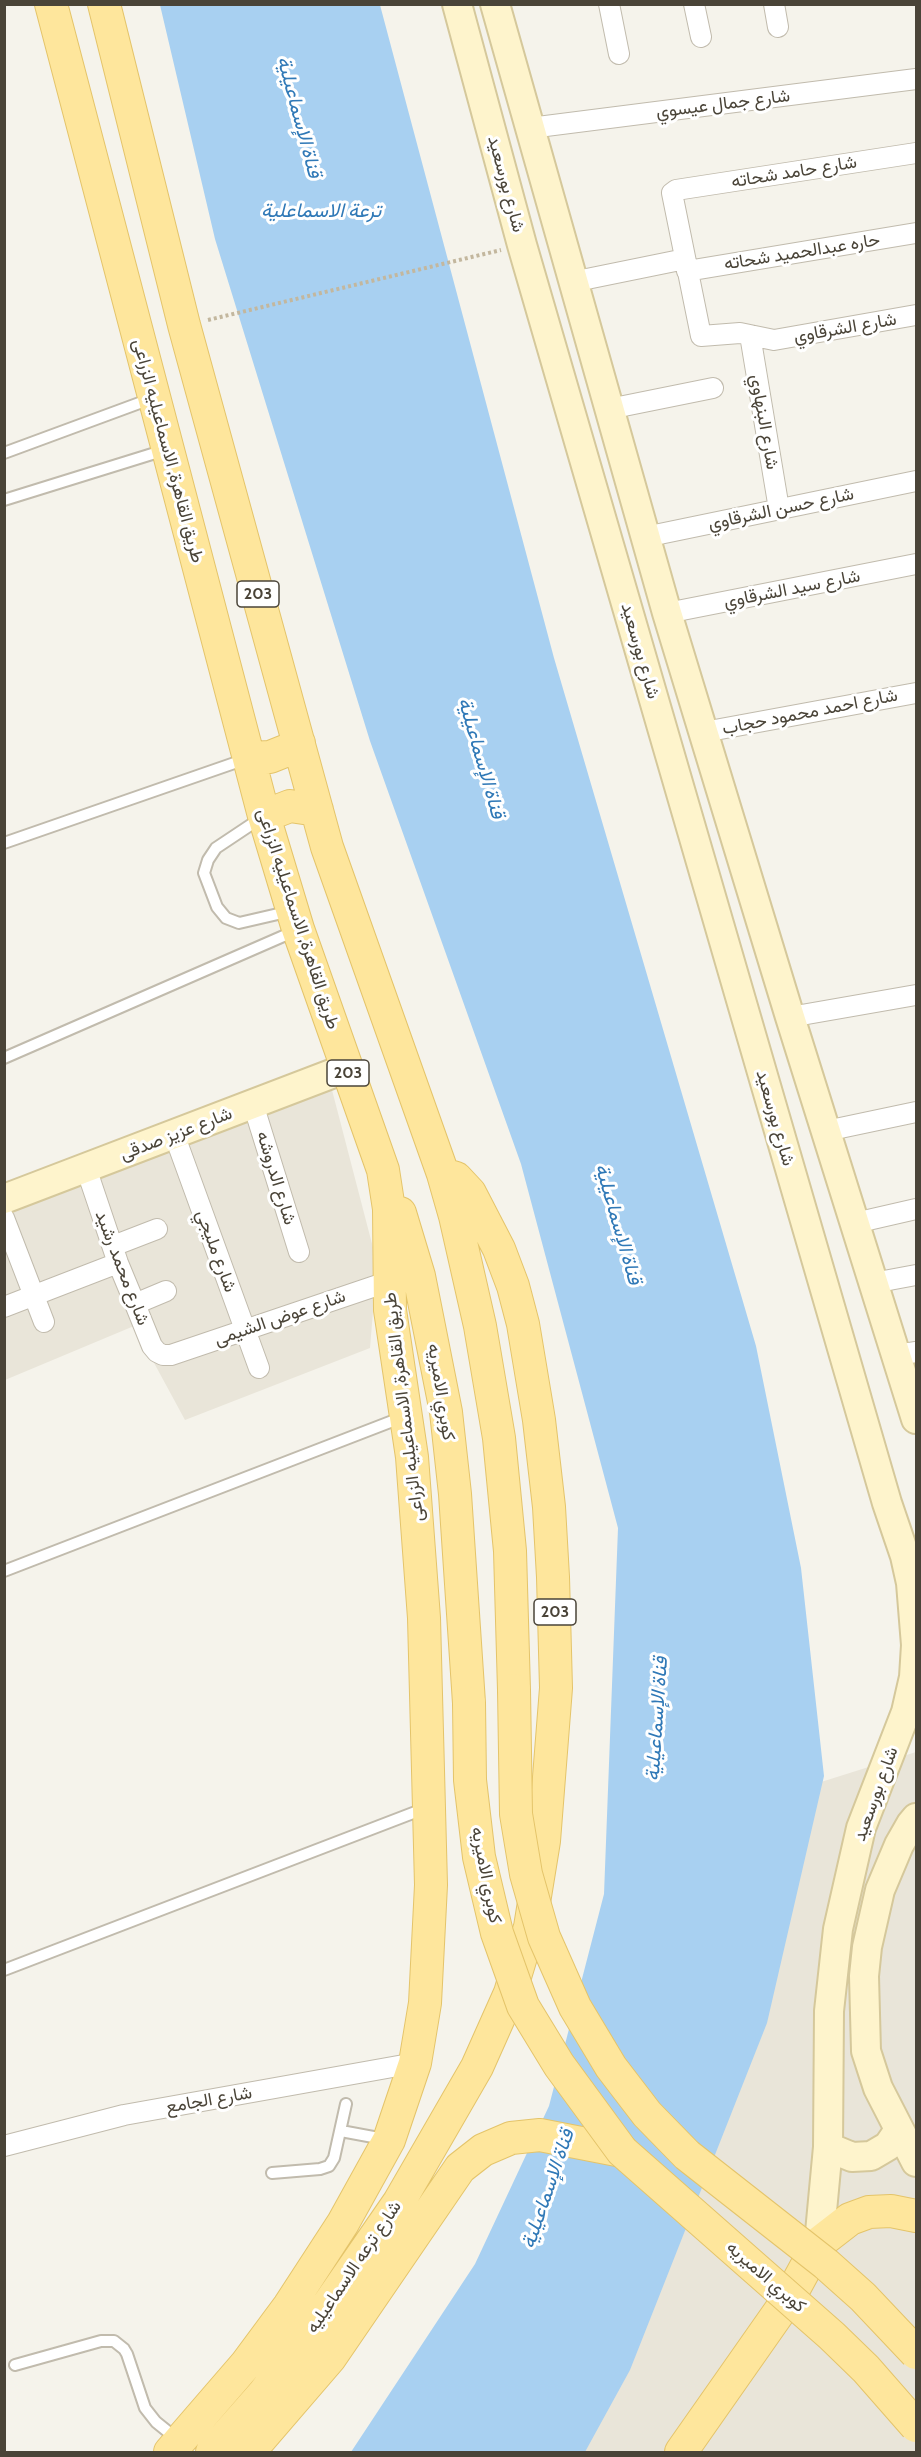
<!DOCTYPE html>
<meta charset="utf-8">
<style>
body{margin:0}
#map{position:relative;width:921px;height:2457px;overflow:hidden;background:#f5f3eb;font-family:Cabin,sans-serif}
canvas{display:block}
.frame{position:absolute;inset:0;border:6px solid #4a4438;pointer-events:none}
</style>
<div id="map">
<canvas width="921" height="2457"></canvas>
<div class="frame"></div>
</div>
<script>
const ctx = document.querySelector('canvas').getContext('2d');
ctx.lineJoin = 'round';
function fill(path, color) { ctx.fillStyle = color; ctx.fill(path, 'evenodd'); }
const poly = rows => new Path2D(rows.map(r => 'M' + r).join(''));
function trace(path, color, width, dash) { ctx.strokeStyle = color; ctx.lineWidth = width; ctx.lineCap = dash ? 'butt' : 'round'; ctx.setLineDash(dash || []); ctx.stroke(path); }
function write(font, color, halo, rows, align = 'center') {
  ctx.font = font + ' Cabin,Vazirmatn,sans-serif'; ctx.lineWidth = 6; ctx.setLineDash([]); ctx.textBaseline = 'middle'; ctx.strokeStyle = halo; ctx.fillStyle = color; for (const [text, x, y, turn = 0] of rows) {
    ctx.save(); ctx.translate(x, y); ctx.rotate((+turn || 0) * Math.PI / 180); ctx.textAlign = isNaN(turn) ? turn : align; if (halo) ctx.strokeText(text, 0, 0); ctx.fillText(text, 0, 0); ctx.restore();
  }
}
fill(poly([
 [332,1090,377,1263,370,1348,185,1420,134,1326,5,1380,5,1212,149,1156],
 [916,1752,916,2452,475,2452,818,1783]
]), '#e9e5d9');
fill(poly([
 [160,5,380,5,554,658,756,1346,801,1568,824,1776,767,2023,630,2370,585,2452,351,2452,475,2264,549,2106,604,1894,618,1528,521,1164,370,741,215,239]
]), '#a8d0f1');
const lane = poly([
 [4,453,153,398],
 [4,500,165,450],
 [261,818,216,848,208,860,204,873,217,907,226,918,239,923,291,911],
 [4,843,246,759],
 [4,1058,295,931],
 [4,1571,403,1417],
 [4,1970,426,1808],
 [341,2131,384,2139],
 [272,2173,320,2169,329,2166,334,2158,346,2104],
 [15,2365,101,2341,114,2341,124,2349,127,2354,145,2408,156,2422,177,2439]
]);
const street = poly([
 [609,4,619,54],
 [694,4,701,37],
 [774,4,778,27],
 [530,128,916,79],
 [916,153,676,190,672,193,701,336,740,333,774,340,916,315],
 [687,271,916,233],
 [572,282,685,259],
 [750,335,779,509],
 [609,409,713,388],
 [645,537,916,481],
 [667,613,916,564],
 [704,732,916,693],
 [790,1017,916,995],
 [253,1104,299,1252],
 [826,1131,916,1112],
 [174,1134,259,1368],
 [86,1168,118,1263,135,1304,152,1346,157,1352,163,1355,171,1355,390,1281],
 [4,1218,44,1322],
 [855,1223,916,1209],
 [113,1246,157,1229],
 [873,1283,916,1275],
 [135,1304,166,1291],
 [4,1307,118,1263],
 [896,1355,916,1352],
 [4,2146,124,2115,415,2063]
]);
const secondary = poly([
 [457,4,522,245,887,1503,905,1556,911,1583,916,1645,914,1677,906,1712,861,1828,838,1929,829,2011,828,2147,819,2243],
 [495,4,667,613,790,1017,916,1419],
 [4,1199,347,1068],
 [916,1818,911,1824,899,1845,880,1890,867,1947,864,1976,866,2051,878,2088,916,2162],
 [828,2147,852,2157,871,2156,888,2146,899,2130]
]);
const primary = poly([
 [51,4,264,816,298,929,383,1170,389,1209,390,1310,412,1457,424,1618,431,1885,425,2003,415,2063,389,2140,343,2223,289,2306,246,2364,170,2452],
 [104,4,184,325,327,847,443,1174,455,1216,480,1326,499,1438,510,1551,514,1690],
 [249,758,270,757,290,749,299,743],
 [264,816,290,806,317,810],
 [400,1213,419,1276,446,1412,455,1494,469,1703],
 [212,2452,264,2393,305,2338,399,2202,477,2067,510,1993,530,1927,544,1841,556,1688,553,1577,549,1507,539,1420,523,1324,513,1286,499,1249,470,1193,456,1178,443,1174],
 [249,2452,330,2358,460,2168,483,2150,511,2138,540,2135,622,2151],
 [681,2452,789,2298,819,2243,850,2219,869,2212,891,2211,916,2216]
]);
trace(lane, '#c1bbad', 14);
trace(street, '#c1bbad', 22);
trace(secondary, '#d5c89b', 32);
trace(primary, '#e4c46a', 34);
trace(poly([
 [208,320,501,250]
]), '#c3b79e', 4, [3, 3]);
trace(lane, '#fff', 10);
trace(street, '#fff', 20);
trace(secondary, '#fef4cc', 28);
trace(primary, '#fee69c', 32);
const primaryBridge = poly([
 [514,1690,516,1814,526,1874,544,1937,575,2007,611,2067,647,2114,687,2155,826,2264,863,2297,916,2353],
 [469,1703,470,1780,479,1857,497,1933,523,2006,559,2065,622,2151,832,2336,866,2369,916,2426]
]);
trace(primaryBridge, '#e4c46a', 34, []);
trace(primaryBridge, '#fee69c', 32);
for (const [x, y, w] of [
 [258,594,42],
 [348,1073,42],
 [555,1612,42]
]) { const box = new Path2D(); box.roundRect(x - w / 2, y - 13, w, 26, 4.5); ctx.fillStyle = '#fff'; ctx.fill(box); trace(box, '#4a4438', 1.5); }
write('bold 16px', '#4a4438', null, [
 ["203",258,594],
 ["203",348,1073],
 ["203",555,1612]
]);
write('18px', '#4a4438', '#fff', [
 ["شارع جمال عيسوي",723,104,-7],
 ["شارع حامد شحاته",794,172,-9],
 ["شارع بورسعيد",506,184,75],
 ["حاره عبدالحميد شحاته",802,252,-9],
 ["شارع الشرقاوي",845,328,-10],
 ["شارع البنهاوي",764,422,80],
 ["طريق القاهرة, الاسماعيليه الزراعى",168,451,75],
 ["شارع حسن الشرقاوي",781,509,-12],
 ["شارع سيد الشرقاوي",792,589,-11],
 ["شارع بورسعيد",640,651,74],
 ["شارع احمد محمود حجاب",810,712,-11],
 ["طريق القاهرة, الاسماعيليه الزراعى",298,919,72],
 ["شارع بورسعيد",775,1118,74],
 ["شارع عزيز صدقى",176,1134,-21],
 ["شارع الدروشه",276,1178,73],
 ["شارع مليجي",216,1251,70],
 ["شارع محمد رشيد",122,1268,69],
 ["شارع عوض الشيمى",280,1318,-19],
 ["كوبري الاميريه",441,1392,81],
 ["طريق القاهرة, الاسماعيليه الزراعى",404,1407,-97],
 ["شارع بورسعيد",876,1794,-70],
 ["كوبري الاميريه",486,1875,79],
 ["شارع الجامع",209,2100,-10],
 ["شارع ترعه الاسماعيليه",354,2267,-56],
 ["كوبري الاميريه",766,2277,41]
]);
write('italic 20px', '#3079b7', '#fff', [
 ["قناة الإسماعيلية",299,117,75],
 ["ترعة الاسماعلية",321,211],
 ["قناة الإسماعيلية",481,758,74],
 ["قناة الإسماعيلية",618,1224,74],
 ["قناة الإسماعيلية",657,1719,-86],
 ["قناة الإسماعيلية",548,2189,-71]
]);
</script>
